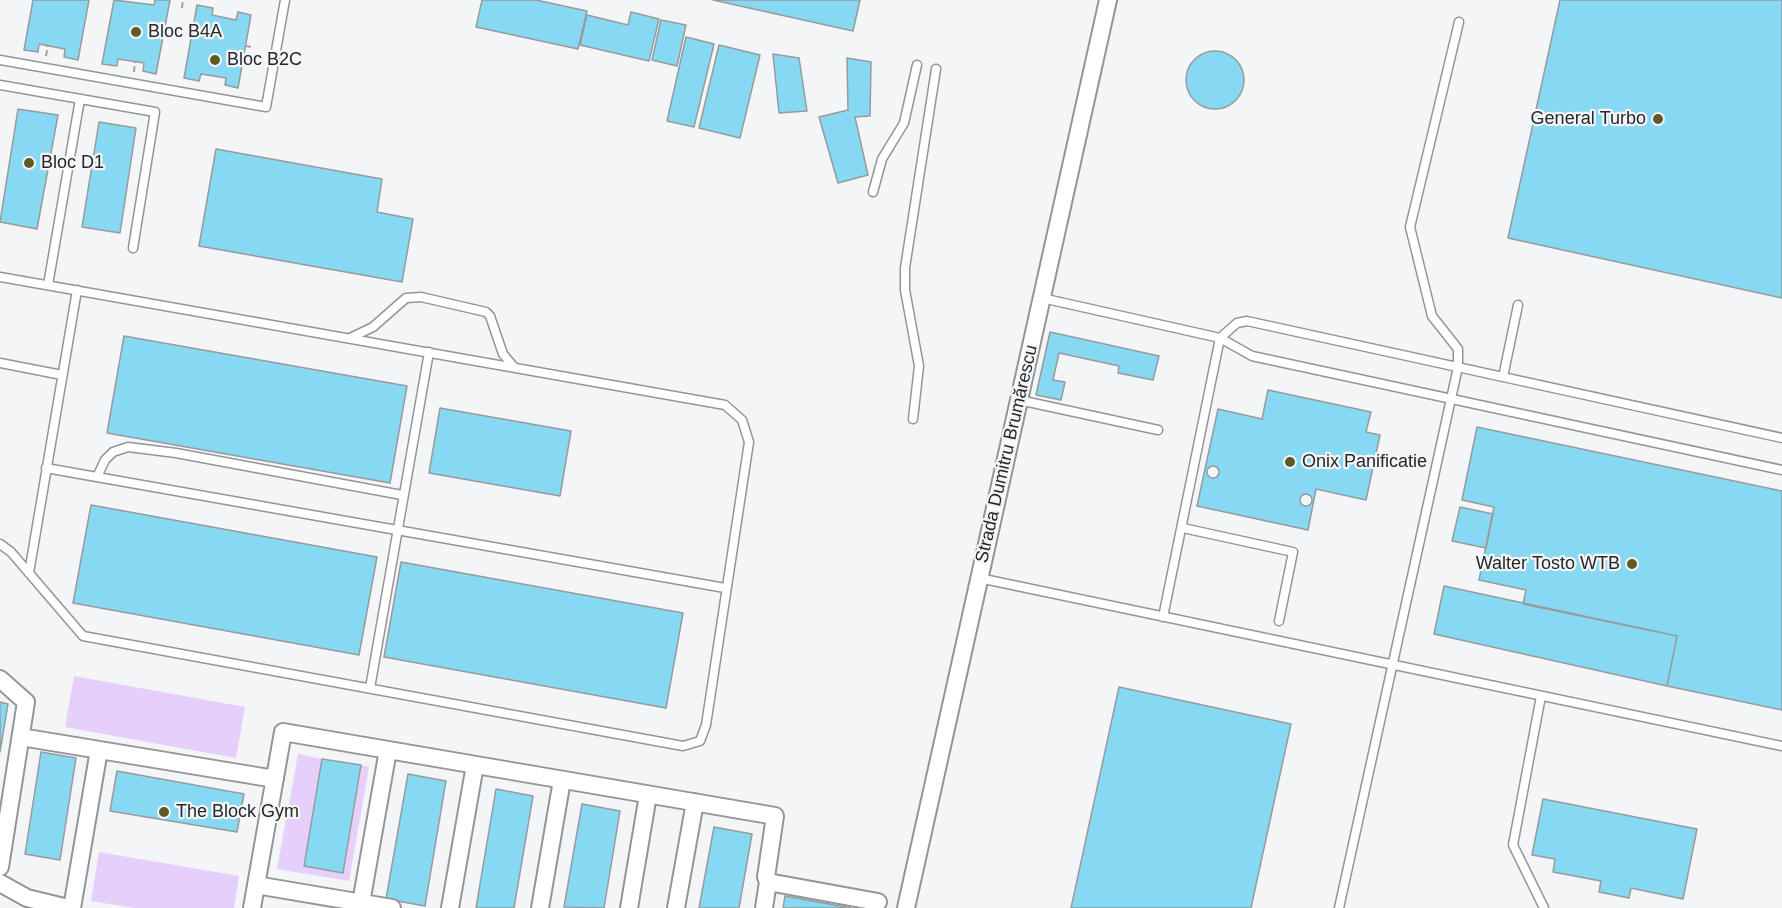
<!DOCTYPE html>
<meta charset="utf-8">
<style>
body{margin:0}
canvas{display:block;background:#f3f5f7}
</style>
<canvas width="1782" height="908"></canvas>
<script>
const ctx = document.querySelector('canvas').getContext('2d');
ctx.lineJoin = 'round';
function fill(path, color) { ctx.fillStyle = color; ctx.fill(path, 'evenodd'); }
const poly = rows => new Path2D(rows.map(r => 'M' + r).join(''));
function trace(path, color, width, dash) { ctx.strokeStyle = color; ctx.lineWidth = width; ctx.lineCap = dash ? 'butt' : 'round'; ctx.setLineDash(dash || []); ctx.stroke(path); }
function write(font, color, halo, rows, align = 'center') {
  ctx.font = font + ' Arial,sans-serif'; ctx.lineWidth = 4.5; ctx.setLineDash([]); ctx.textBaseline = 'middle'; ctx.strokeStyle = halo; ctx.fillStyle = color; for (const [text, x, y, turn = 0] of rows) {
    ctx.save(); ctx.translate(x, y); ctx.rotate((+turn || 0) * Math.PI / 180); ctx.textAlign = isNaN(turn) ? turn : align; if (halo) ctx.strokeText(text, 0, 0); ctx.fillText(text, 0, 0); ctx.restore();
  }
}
fill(poly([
 [74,676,245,707,236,758,65,727],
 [298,754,322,759,305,866,343,872,361,765,369,767,349,881,277,869],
 [99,852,239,876,234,908,134,908,91,901]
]), '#e6d0fb');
const building = poly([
 [33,0,89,0,78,60,64,57,65,49,39,44,38,52,24,50,33,0],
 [114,0,154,5,155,0,170,0,156,74,143,71,144,63,118,59,117,66,102,64,114,0],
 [482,0,536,0,587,11,578,49,476,27,482,0],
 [713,0,860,0,853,31,713,0],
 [1560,0,1782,0,1782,298,1508,238,1560,0],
 [197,5,213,8,212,15,236,20,238,12,251,15,238,88,225,85,226,78,201,74,199,81,184,78,197,5],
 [631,12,659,19,649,61,580,45,587,15,628,25,631,12],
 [661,20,686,25,677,66,652,60,661,20],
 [686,37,714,44,694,127,667,121,686,37],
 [719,45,760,55,740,138,699,128,719,45],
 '1186 80a29 29 0 1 1 58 0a29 29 0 1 1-58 0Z',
 [773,54,799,58,807,111,779,113,773,54],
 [847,58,871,62,870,116,855,117,868,175,838,183,819,117,848,110,847,58],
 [18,109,58,115,37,229,0,222,18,109],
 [99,122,136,128,120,233,82,227,99,122],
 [216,149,382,179,377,212,413,219,402,282,199,246,216,149],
 [1050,332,1159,356,1153,380,1118,373,1119,366,1059,353,1053,380,1065,382,1061,400,1036,395,1050,332],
 [124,336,407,386,390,483,107,433,124,336],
 [1268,390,1371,412,1366,432,1380,435,1366,500,1316,489,1308,530,1197,506,1218,409,1262,419,1268,390],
 [440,408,571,431,560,496,429,473,440,408],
 [1477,427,1782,491,1782,710,1667,686,1677,636,1523,604,1526,590,1479,580,1494,507,1462,500,1477,427],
 '1207 472a6 6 0 1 1 12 0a6 6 0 1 1-12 0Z',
 '1300 500a6 6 0 1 1 12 0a6 6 0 1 1-12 0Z',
 [91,505,377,557,359,655,73,603,91,505],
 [1460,507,1493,514,1486,548,1452,541,1460,507],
 [401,562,683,613,666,708,384,657,401,562],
 [1444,586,1677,636,1667,686,1434,634,1444,586],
 [1119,687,1291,724,1251,908,1071,908,1119,687],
 [0,702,8,704,0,752,0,702],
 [41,752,76,758,60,860,25,854,41,752],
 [322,759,361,765,343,873,304,866,322,759],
 [117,771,244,794,237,832,110,811,117,771],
 [408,774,446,781,425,906,386,899,408,774],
 [496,789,533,796,514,908,476,908,496,789],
 [1543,799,1697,829,1683,899,1631,888,1629,898,1599,892,1601,881,1553,872,1555,859,1532,855,1543,799],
 [582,804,620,811,604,908,564,907,582,804],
 [714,827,752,834,739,908,699,908,714,827],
 [785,896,851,908,783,908,785,896]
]);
fill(building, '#87d8f3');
trace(building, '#979b9c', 1.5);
const lane = poly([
 [0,60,266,107,285,0],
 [0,85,155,112,133,248],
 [873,192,882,159,904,123,917,65],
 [0,277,725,405,742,420,749,442,706,725,700,741,683,746,83,636,11,552,0,544],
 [48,285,80,99],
 [1042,298,1220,338,1252,356,1782,470],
 [350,338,373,327,406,298,421,297,486,312,490,316,503,354,514,367],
 [0,363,62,375],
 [1503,377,1518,305],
 [1019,400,1158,430],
 [913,419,919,366,905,290,905,268,936,69],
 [46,468,725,588],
 [97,477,105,460,113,452,128,447,176,453,402,495],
 [1183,528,1293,552,1279,621],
 [29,573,77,290],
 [979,578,1782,746],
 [1163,617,1220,338,1237,323,1247,321,1782,438],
 [370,688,429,352],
 [1541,696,1513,845,1544,908],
 [1339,908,1458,367,1458,349,1432,316,1410,227,1459,22]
]);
const street = poly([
 [0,679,26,702,0,867],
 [21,737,275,779],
 [768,882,878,902],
 [0,883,27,898,68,908],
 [256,885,392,908],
 [361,903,388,750],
 [72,908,99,750],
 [252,908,283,732,775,816,766,877,768,882,764,908],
 [450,908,475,765],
 [540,908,562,780],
 [629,908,648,795],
 [676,908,695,802],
 [906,908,1108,0]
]);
trace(lane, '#939598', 11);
trace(street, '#939598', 20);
trace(poly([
 [182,8,183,0],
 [245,46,254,47],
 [46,56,48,45],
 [134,72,135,62]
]), '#9fa1a2', 2, [6, 3]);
trace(lane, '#fff', 8);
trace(street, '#fff', 16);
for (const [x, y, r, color] of [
 [136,32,6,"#5d5a27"],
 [215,60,6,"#5d5a27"],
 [1658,119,6,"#5d5a27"],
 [29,163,6,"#5d5a27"],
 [1290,462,6,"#5d5a27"],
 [1632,564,6,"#5d5a27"],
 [164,812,6,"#5d5a27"]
]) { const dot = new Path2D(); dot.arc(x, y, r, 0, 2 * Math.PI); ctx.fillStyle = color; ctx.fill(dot); trace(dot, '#f3f5f7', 2); }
write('18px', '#262728', '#f3f5f7', [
 ["Bloc B4A",148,32],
 ["Bloc B2C",227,60],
 ["General Turbo",1646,119,"right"],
 ["Bloc D1",41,163],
 ["Onix Panificatie",1302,462],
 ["Walter Tosto WTB",1620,564,"right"],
 ["The Block Gym",176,812]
], 'left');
write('18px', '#262728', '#f3f5f7', [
 ["Strada Dumitru Brumărescu",1007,454,-77]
]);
</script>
